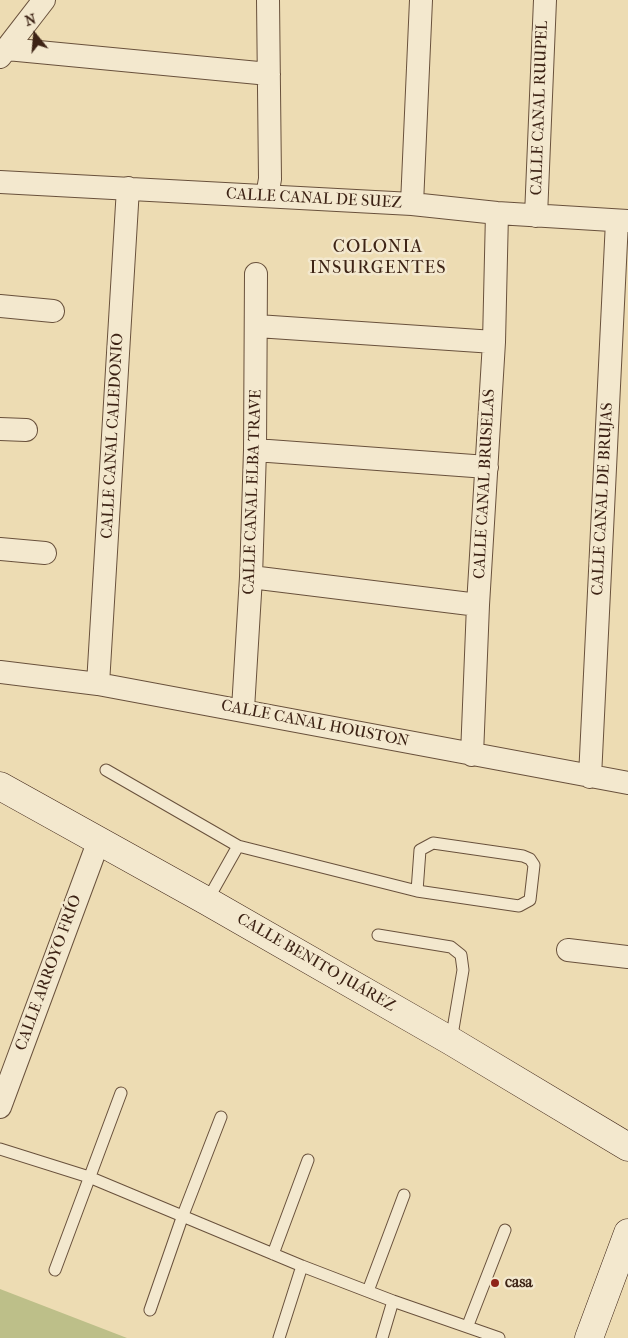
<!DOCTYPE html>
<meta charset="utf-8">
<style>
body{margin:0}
#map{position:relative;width:628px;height:1338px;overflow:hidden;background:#eddcb3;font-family:"IM FELL French Canon",serif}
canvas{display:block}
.north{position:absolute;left:10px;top:10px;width:50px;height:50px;-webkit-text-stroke:4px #f3e8ce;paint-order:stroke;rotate:343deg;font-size:14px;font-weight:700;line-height:20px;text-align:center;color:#3d2315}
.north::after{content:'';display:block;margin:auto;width:18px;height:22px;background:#3d2315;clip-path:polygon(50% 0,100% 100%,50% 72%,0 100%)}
</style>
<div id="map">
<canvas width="628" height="1338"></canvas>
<div class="north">N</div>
</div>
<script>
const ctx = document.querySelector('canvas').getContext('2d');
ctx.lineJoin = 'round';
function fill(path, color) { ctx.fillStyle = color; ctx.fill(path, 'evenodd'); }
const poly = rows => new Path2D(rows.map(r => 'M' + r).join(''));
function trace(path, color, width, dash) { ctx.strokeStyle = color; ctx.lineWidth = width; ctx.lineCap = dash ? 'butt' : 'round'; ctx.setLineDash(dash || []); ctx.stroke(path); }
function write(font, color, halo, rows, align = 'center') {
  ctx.font = font + ' "IM FELL French Canon",serif'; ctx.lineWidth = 5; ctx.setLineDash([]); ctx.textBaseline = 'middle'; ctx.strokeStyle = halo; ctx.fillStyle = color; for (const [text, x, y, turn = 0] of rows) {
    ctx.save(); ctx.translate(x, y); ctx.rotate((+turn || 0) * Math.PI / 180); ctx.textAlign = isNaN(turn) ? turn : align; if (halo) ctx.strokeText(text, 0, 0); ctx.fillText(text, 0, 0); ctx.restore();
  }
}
fill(poly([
 [0,1289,127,1338,0,1338]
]), '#bdbf89');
const lane = poly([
 [106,770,238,846],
 [207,901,238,846,417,891,519,906,530,900,534,865,530,859,523,856,433,843,420,850,417,891],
 [378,935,451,947,461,955,463,970,451,1041],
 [0,1149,89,1177,302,1266,393,1301,499,1338],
 [273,1254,308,1160],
 [55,1270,121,1093],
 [368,1291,404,1195],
 [150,1310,183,1215,221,1117],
 [468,1325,505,1230],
 [279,1338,302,1266],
 [382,1338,393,1301]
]);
const street = poly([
 [7,49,269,74],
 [0,57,44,0],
 [0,182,412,204,497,213,628,221],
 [267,196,270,179,268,0],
 [412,204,421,0],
 [536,216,545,0],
 [0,306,53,311],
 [257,326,494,342],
 [0,429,26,430],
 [255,450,487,467],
 [0,549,45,553],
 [251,577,478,605],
 [0,672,98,684,628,783],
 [98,684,128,188],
 [243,709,251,577,255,450,256,274],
 [472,755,478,605,494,342,497,213],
 [590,777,617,221],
 [568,950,628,957],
 [0,1107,99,840]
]);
const secondary = poly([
 [0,786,207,901,451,1041,628,1147],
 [589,1338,628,1233]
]);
trace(lane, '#69513c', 13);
trace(street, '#69513c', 24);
trace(secondary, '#3d2315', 29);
trace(lane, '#f3e8ce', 11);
trace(street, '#f3e8ce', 22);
trace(secondary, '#f3e8ce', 28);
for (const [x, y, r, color] of [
 [495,1283,5,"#8f2418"]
]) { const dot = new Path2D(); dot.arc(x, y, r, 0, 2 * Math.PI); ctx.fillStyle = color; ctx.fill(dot); trace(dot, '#f3e8ce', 2); }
write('16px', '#3d2315', '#f3e8ce', [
 ["CALLE CANAL RUUPEL",540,108,-88],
 ["CALLE CANAL DE SUEZ",314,199,3],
 ["CALLE CANAL CALEDONIO",113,436,-87],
 ["CALLE CANAL BRUSELAS",485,484,-87],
 ["CALLE CANAL ELBA TRAVE",253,492,-88],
 ["CALLE CANAL DE BRUJAS",603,499,-87],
 ["CALLE CANAL HOUSTON",315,724,11],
 ["CALLE BENITO JUÁREZ",316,963,30],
 ["CALLE ARROYO FRÍO",49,973,-70]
]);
write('bold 16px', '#3d2315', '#f3e8ce', [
 ["casa",505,1283]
], 'left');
ctx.letterSpacing = '1px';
write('18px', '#3d2315', '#f3e8ce', [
 ["COLONIA",378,248],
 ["INSURGENTES",378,269]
]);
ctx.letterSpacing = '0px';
</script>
